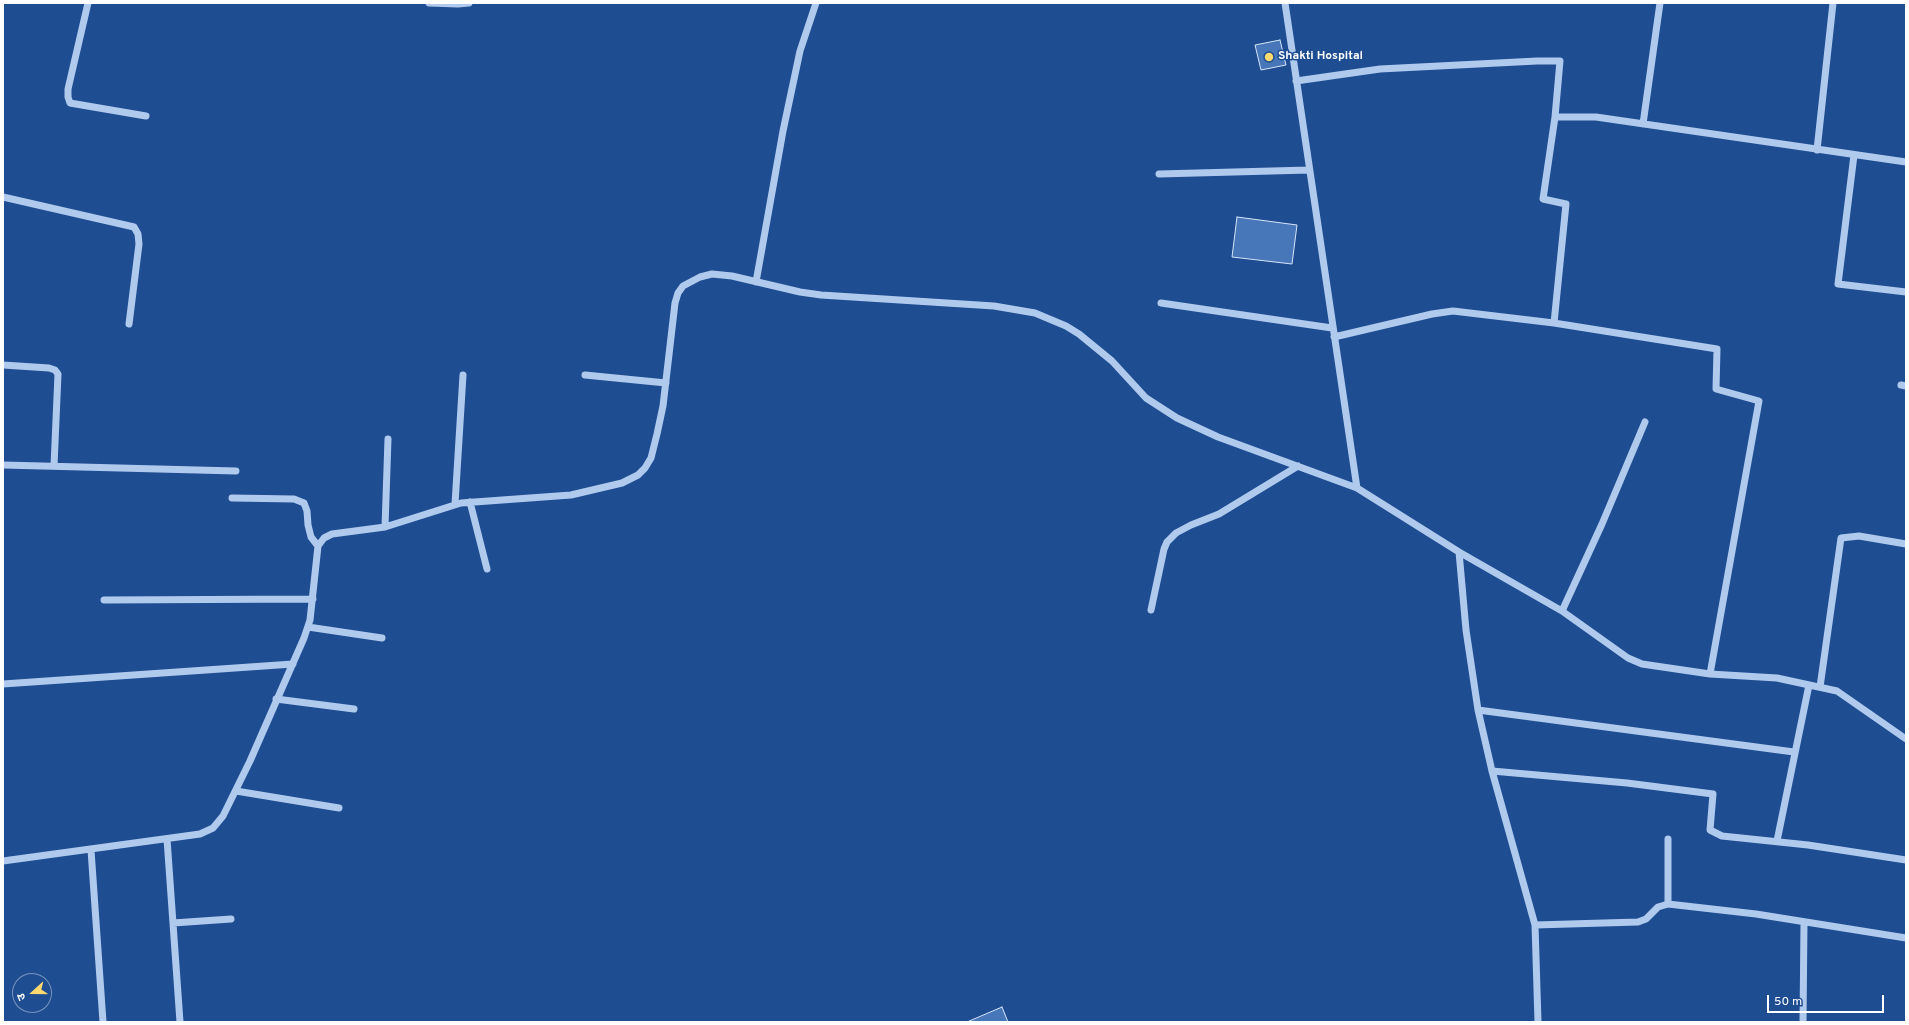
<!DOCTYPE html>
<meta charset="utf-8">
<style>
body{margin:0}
#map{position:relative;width:1909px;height:1025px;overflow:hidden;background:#1e4d92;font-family:Overpass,"Noto Sans Devanagari",sans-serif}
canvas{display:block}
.frame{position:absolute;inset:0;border:4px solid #fff;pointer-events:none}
.north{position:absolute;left:12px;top:973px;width:40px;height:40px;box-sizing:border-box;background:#1e4d92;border:1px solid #7894be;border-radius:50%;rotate:249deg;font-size:11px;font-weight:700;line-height:16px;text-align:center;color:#fff}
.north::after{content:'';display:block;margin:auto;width:14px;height:18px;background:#fcd86f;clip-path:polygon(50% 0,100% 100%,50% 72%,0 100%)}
.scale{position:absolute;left:1767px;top:995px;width:117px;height:18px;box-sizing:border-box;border:2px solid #fff;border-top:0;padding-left:5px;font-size:12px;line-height:14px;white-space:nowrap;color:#fff;-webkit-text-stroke:3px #1e4d92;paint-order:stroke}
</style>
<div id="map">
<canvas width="1909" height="1025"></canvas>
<div class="frame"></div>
<div class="north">उ</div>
<div class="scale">50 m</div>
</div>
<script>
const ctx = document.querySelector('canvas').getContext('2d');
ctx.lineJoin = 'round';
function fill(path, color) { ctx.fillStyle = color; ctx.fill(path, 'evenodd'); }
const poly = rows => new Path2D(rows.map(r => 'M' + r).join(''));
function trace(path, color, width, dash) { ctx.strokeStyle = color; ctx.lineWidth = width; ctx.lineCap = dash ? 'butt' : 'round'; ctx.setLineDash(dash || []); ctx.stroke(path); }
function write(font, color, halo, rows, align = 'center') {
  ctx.font = font + ' Overpass,sans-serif'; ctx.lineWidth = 3; ctx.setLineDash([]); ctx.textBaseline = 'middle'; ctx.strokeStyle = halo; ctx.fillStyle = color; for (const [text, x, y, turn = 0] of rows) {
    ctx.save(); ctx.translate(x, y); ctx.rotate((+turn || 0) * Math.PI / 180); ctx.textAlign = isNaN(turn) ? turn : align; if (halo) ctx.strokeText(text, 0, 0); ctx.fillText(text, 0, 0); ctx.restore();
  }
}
const building = poly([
 [1280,40,1286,65,1261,70,1255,45,1280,40],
 [1237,217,1297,225,1292,264,1232,257,1237,217],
 [1002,1007,1008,1022,967,1022,1002,1007]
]);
fill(building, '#4777b9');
trace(building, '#d6e5fa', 1);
trace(poly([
 [88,3,68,89,68,97,70,103,146,116],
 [429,3,458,4,469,3],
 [1285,3,1357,488,1459,552,1466,630,1478,710,1492,771,1535,925,1538,1022],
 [1296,81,1380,69,1537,61,1560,61,1555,117,1596,117,1906,162],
 [1643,124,1660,3],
 [1817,150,1833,3],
 [1854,155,1838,284,1906,292],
 [1159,174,1309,170],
 [3,197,134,227,138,234,139,244,129,324],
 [756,282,783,131,800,51,816,3],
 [1161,303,1332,328],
 [1554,323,1566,204,1543,199,1555,117],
 [1334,337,1432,314,1453,311,1554,323,1717,349,1716,389,1759,401,1710,674],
 [3,365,49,368,55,370,58,374,54,466],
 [585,375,666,383],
 [1901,385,1906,386],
 [3,465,236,471],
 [232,498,294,499,304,503,307,511,308,525,311,537,318,546],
 [470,502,487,569],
 [455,504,463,375],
 [385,527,388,439],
 [1459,552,1562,611,1628,658,1642,664,1710,674,1777,678,1837,691,1906,739],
 [104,600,313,599],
 [1151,610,1164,549,1167,542,1176,533,1191,525,1219,514,1298,466],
 [1562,611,1602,524,1645,422],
 [308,627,382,638],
 [3,684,293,664],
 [1820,687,1841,538,1859,536,1906,544],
 [276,699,354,709],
 [1478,710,1794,752],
 [1492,771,1627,783,1713,794,1710,830,1722,836,1808,845,1906,860],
 [236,791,339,808],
 [167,839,180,1022],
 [1668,839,1668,904],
 [1777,841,1809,685],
 [91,850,103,1022],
 [3,861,200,834,213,828,223,816,250,761,304,638,310,620,318,546,324,538,332,534,385,527,461,503,571,495,622,483,638,475,645,468,651,458,657,434,663,406,675,303,678,293,683,286,700,277,712,274,732,276,800,292,821,295,994,306,1035,313,1066,326,1079,334,1112,361,1146,398,1177,418,1218,437,1357,488],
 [173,923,231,919],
 [1535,925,1638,922,1646,919,1658,907,1668,904,1756,914,1906,938],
 [1803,1022,1804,923]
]), '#b0caee', 7);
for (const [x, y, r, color] of [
 [1269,57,5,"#fcd86f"]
]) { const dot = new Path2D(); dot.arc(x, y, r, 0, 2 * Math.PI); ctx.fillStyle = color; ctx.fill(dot); trace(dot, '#1e4d92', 1.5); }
write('bold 12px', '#fff', '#1e4d92', [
 ["Shakti Hospital",1278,57]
], 'left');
</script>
